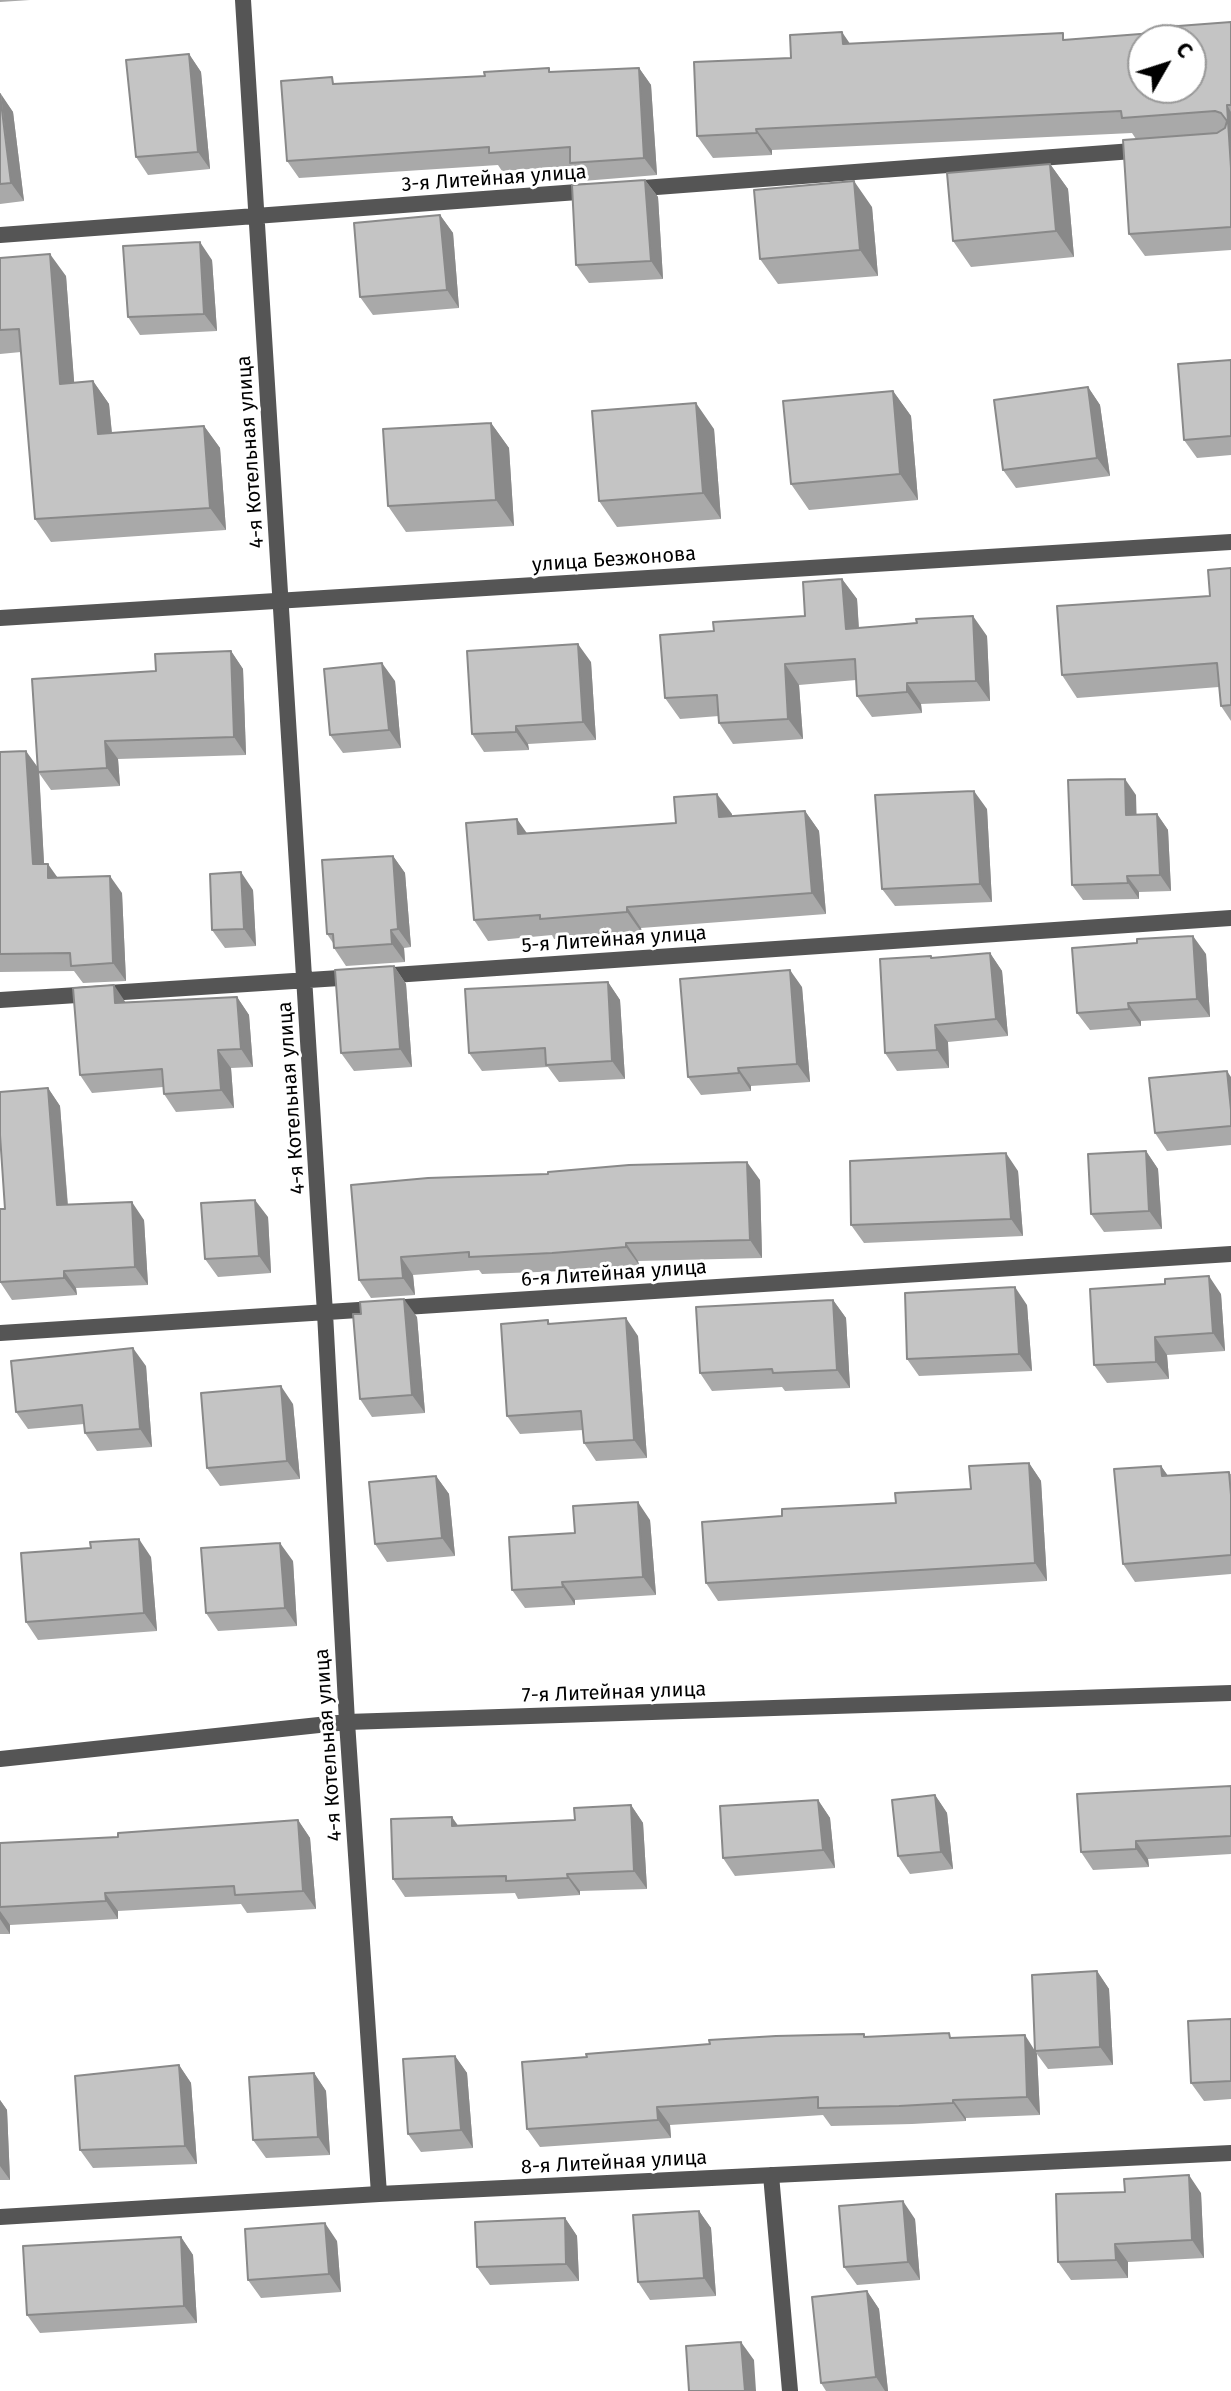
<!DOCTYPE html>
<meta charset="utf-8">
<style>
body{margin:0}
#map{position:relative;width:1231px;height:2391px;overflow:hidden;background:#fff;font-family:"Fira Sans",sans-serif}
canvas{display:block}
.north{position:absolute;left:1127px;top:24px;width:80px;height:80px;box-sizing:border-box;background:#fff;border:2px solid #999;border-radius:50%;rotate:51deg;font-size:22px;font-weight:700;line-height:32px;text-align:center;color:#000}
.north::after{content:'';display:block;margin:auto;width:28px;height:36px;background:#000;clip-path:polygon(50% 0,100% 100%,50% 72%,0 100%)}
</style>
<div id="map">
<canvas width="1231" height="2391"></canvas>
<div class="north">С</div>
</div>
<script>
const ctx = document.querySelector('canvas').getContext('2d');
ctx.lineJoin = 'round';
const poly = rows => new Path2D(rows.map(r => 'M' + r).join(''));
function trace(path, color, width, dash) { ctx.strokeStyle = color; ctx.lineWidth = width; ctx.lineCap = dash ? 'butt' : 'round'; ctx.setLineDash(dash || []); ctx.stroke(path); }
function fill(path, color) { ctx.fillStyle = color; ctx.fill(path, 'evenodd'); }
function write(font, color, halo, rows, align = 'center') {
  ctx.font = font + ' "Fira Sans",sans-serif'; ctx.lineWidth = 6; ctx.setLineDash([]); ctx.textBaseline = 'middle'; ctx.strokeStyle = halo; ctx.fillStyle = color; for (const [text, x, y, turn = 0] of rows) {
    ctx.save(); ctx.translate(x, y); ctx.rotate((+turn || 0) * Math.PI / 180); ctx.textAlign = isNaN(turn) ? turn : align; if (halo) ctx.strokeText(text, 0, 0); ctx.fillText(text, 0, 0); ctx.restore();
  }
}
trace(poly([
 [243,0,325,1313,347,1722,379,2194],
 [630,189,1146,150],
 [0,235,591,191],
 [379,976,1231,918],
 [0,1000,355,977],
 [0,1333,1231,1254],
 [0,1759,347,1722,1231,1693],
 [771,2175,790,2391],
 [0,2217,379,2194,1231,2153]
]), '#555', 16);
trace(poly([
 [0,618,1231,542]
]), '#555', 16);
fill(poly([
 [0,0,30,0,0,2],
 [1231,22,1231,250,1145,256,1129,234,1136,139,1132,133,772,150,772,155,713,158,697,136,850,44,1068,40,1166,32],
 [189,54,201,72,210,169,148,175,136,157],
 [639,68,651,85,657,175,583,181,572,166,502,171,498,165,299,178,287,161,337,84],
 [0,94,13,112,24,201,0,204],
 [1050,164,1068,189,1074,257,971,267,953,241],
 [645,180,658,197,663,279,589,283,576,265],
 [872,207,878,276,778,284,760,259],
 [440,215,453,233,459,308,373,315,360,297],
 [0,258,66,276,74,383,93,381,109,404,112,433,204,426,220,448,226,530,51,542,35,519,21,352,0,354],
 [212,260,217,331,140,335,128,317],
 [1231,360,1231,455,1197,458,1184,440],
 [1088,387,1100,405,1110,476,1016,488,1003,470],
 [893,391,911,416,918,500,809,510,791,484],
 [491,423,509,448,514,526,406,532,388,506],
 [714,429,721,519,617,527,599,501],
 [1231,568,1231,721,1221,706,1219,687,1077,698,1062,675,1210,596],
 [842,579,857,599,859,628,987,636,990,701,921,704,922,713,872,717,857,696,856,680,799,685,803,739,733,744,719,723,719,716,680,719,665,698,714,631,805,616],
 [231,651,243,669,246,755,118,759,120,786,51,790,39,773,44,864,58,878,122,893,126,981,83,983,74,971,0,972,0,752,38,767,156,671],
 [591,662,596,740,528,744,529,750,484,752,472,734],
 [395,681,401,748,343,753,330,735],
 [1136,795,1136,815,1157,814,1168,830,1171,891,1139,892,1139,899,1083,900,1072,885],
 [987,809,992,902,895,906,882,889],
 [805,811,819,831,826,914,641,928,642,933,554,939,552,935,488,941,474,920,527,833,676,823,732,814,732,816],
 [393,856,405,873,411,947,404,948,405,962,346,966,334,948,333,943,327,934],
 [253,890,256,946,225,948,212,930],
 [990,953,1002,971,1008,1036,948,1042,949,1068,897,1071,885,1053,931,956,932,958],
 [1206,954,1210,1017,1141,1021,1141,1026,1090,1030,1077,1013],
 [394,966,406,984,412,1067,354,1071,341,1053],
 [608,982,620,1000,625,1079,559,1082,548,1067,482,1071,469,1053],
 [802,987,810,1082,751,1086,751,1091,701,1095,688,1077],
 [237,997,249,1015,253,1067,231,1068,234,1108,176,1112,164,1094,163,1087,92,1093,80,1075,126,1002],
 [1231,1077,1231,1145,1167,1151,1155,1133],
 [48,1088,60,1106,68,1205,144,1220,148,1285,76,1288,77,1295,12,1300,0,1282,5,1209],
 [1146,1151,1158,1169,1162,1229,1104,1232,1091,1214],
 [1018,1171,1023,1236,864,1243,851,1225],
 [760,1180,762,1258,638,1261,639,1265,565,1271,482,1274,479,1270,413,1275,415,1295,371,1298,359,1280,351,1185],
 [268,1217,271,1273,218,1277,205,1259],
 [1221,1294,1225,1351,1167,1355,1169,1379,1107,1383,1094,1365],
 [833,1300,846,1318,850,1388,785,1391,782,1387,712,1391,700,1373],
 [1027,1305,1032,1371,919,1376,907,1359],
 [417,1317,425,1413,372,1417,360,1399],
 [548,1320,550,1324,638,1336,647,1458,596,1461,584,1443,583,1430,520,1434,507,1416],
 [146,1366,152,1447,97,1451,85,1433,84,1424,28,1429,16,1412],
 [293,1404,300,1479,220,1486,207,1468],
 [1029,1463,1041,1481,1047,1581,718,1601,706,1583,782,1516,896,1503,971,1489],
 [1161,1466,1168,1476,1231,1474,1231,1574,1135,1582,1123,1564],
 [436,1476,449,1494,455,1556,387,1562,375,1544],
 [650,1520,656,1595,575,1600,575,1605,525,1608,512,1590,575,1533],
 [151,1557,157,1631,38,1640,26,1622],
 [293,1561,297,1626,218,1631,206,1613],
 [1231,1786,1231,1854,1148,1859,1149,1867,1093,1870,1081,1852],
 [935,1795,947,1813,953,1869,910,1874,898,1856],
 [818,1800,830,1818,835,1868,735,1876,723,1858],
 [631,1805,643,1823,647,1889,580,1891,580,1895,518,1899,515,1893,405,1897,393,1879,459,1826,575,1820],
 [298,1820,310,1838,316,1909,247,1913,241,1904,118,1911,118,1919,10,1925,10,1934,0,1934,0,1843,118,1837],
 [1097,1971,1109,1989,1113,2065,1048,2069,1037,2054,1040,2115,966,2118,966,2121,912,2124,831,2126,823,2115,670,2125,671,2138,540,2147,527,2129,866,2037,953,2038,1035,2050],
 [1231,2019,1231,2099,1204,2101,1191,2083],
 [455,2056,467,2073,473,2148,421,2152,408,2134],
 [179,2065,191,2083,197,2164,93,2168,80,2150],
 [314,2073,326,2091,330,2155,266,2158,253,2140],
 [0,2100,7,2110,10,2180,0,2180],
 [1201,2193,1204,2258,1128,2262,1128,2278,1071,2280,1058,2262],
 [699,2211,711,2228,716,2296,650,2300,638,2282],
 [565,2218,577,2236,579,2281,490,2285,477,2267],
 [915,2219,920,2280,857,2285,844,2267],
 [181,2237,193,2255,197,2323,40,2333,27,2315],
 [337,2241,341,2292,261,2298,248,2280],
 [867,2291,879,2309,888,2391,826,2391,821,2383]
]), '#a9a9a9');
fill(poly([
 [842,32,857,54,843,44],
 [189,54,201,72,210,169,198,152],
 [639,68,651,85,657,175,644,158],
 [1,94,13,112,24,201,11,183],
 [1227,105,1231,112,1231,168],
 [756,129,772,150,772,155,757,133],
 [1050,164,1068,189,1074,257,1056,231],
 [645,180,658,197,663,279,651,261],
 [854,181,872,207,878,276,860,250],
 [440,215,453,233,459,308,447,290],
 [200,242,212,260,217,331,204,314],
 [50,254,66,276,76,406,60,384],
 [93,381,109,404,114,456,98,434],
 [1088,387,1100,405,1110,476,1097,458],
 [893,391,911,416,918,500,900,474],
 [696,403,714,429,721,519,703,493],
 [491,423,509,448,514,526,496,500],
 [204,426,220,448,226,530,210,508],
 [842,579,857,599,860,650,846,629],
 [973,616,987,636,990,701,976,681],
 [578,644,591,662,596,740,583,722],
 [231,651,243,669,246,755,234,737],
 [382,663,395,681,401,748,389,730],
 [785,664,799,685,803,739,788,719],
 [907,683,921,704,922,713,907,692],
 [516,726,528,744,529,750,516,732],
 [105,741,118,759,120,786,107,768],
 [26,751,39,769,45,882,33,864],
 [1125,779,1136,795,1137,831,1126,815],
 [974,791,987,809,992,902,980,884],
 [717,794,732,814,733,838,719,817],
 [805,811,819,831,826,914,812,893],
 [1157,814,1168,830,1171,891,1160,875],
 [517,819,531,839,518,834],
 [393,856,405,873,411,947,398,929],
 [48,864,60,881,48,878],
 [241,872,253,890,256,946,244,929],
 [110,876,122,893,126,981,113,963],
 [1127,876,1139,892,1139,899,1128,883],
 [627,907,641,928,642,933,627,912],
 [391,930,404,948,405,962,392,944],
 [1193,936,1206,954,1210,1017,1197,999],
 [990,953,1002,971,1008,1036,996,1019],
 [394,966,406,984,412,1067,400,1049],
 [790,970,802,987,810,1082,797,1064],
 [608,982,620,1000,625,1079,612,1061],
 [114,985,126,1003,115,1003],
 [237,997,249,1015,253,1067,241,1049],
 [1128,1003,1141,1021,1141,1026,1129,1009],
 [935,1025,948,1042,949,1068,937,1050],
 [218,1050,231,1068,234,1108,221,1090],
 [738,1068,751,1086,751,1091,739,1073],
 [1227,1071,1231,1077,1231,1110],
 [48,1088,60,1106,69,1223,57,1205],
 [1146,1151,1158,1169,1162,1229,1149,1211],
 [1006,1153,1018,1171,1023,1236,1011,1219],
 [747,1162,760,1180,762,1258,750,1240],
 [255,1200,268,1217,271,1273,259,1256],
 [132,1202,144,1220,148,1285,135,1267],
 [626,1243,638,1261,639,1265,626,1247],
 [401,1257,413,1275,415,1295,403,1278],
 [64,1271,76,1288,77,1295,64,1278],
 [1209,1276,1221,1294,1225,1351,1213,1333],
 [1015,1287,1027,1305,1032,1371,1019,1354],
 [404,1299,417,1317,425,1413,412,1395],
 [833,1300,846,1318,850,1388,837,1370],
 [626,1318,638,1336,647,1458,634,1440],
 [1155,1337,1167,1355,1169,1379,1156,1362],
 [133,1348,146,1366,152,1447,140,1429],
 [281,1386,293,1404,300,1479,287,1461],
 [1029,1463,1041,1481,1047,1581,1035,1563],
 [1161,1466,1173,1483,1162,1476],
 [436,1476,449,1494,455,1556,442,1538],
 [638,1502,650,1520,656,1595,643,1577],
 [139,1539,151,1557,157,1631,144,1613],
 [280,1543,293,1561,297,1626,285,1608],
 [562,1582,575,1600,575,1605,563,1587],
 [935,1795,947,1813,953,1869,941,1852],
 [818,1800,830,1818,835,1868,823,1850],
 [631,1805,643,1823,647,1889,634,1871],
 [452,1817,464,1834,452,1826],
 [298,1820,310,1838,316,1909,303,1891],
 [1136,1841,1148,1859,1149,1867,1136,1849],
 [567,1874,580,1891,580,1895,568,1878],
 [105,1893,118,1911,118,1919,106,1901],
 [0,1911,10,1925,10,1934,0,1919],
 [1097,1971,1109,1989,1113,2065,1100,2047],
 [1025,2035,1037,2054,1040,2115,1027,2097],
 [455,2056,467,2073,473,2148,461,2130],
 [179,2065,191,2083,197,2164,185,2146],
 [314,2073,326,2091,330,2155,318,2137],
 [0,2100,7,2110,10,2180,0,2166],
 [953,2100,966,2118,966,2121,953,2103],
 [657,2107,670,2125,671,2138,658,2120],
 [1189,2175,1201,2193,1204,2258,1192,2240],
 [903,2201,915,2219,920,2280,908,2262],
 [699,2211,711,2228,716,2296,704,2278],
 [565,2218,577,2236,579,2281,566,2264],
 [325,2223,337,2241,341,2292,329,2274],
 [181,2237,193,2255,197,2323,184,2306],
 [1115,2244,1128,2262,1128,2278,1116,2260],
 [867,2291,879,2309,888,2391,885,2391,876,2377],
 [741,2342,754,2360,756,2391,745,2391]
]), '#898989');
const building = poly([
 [1231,22,1231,105,1227,105,1231,168,1231,227,1129,234,1123,140,1217,133,1225,128,1227,121,1221,113,1215,111,1122,118,1121,111,756,129,757,133,697,136,694,62,791,58,790,35,842,32,843,44,1063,33,1063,40,1166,32,1165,27,1231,22],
 [1143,40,1191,40,1191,88,1143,88,1143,40],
 [189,54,198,152,136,157,126,60,189,54],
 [549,68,549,72,639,68,644,158,570,163,570,147,489,153,489,147,287,161,281,81,332,77,333,84,485,76,484,72,549,68],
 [0,94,11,183,0,184,0,94],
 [1050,164,1056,231,953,241,947,173,1050,164],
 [645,180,651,261,576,265,572,185,645,180],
 [854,181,860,250,760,259,754,190,854,181],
 [440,215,447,290,360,297,354,223,440,215],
 [200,242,204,314,128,317,123,246,200,242],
 [50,254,60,384,93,381,98,434,204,426,210,508,35,519,19,329,0,330,0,258,50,254],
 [1231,360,1231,436,1184,440,1178,364,1231,360],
 [1088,387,1097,458,1003,470,994,400,1088,387],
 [893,391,900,474,791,484,783,401,893,391],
 [696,403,703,493,599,501,592,411,696,403],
 [491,423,496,500,388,506,383,429,491,423],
 [1231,568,1231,705,1221,706,1217,663,1062,675,1057,606,1210,596,1208,570,1231,568],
 [842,579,846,629,917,623,916,619,973,616,976,681,907,683,907,692,857,696,855,659,785,664,788,719,719,723,717,695,665,698,660,635,714,631,713,622,805,616,803,582,842,579],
 [578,644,583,722,516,726,516,732,472,734,467,651,578,644],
 [231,651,234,737,105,741,107,768,38,772,32,679,156,671,155,654,231,651],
 [382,663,389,730,330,735,324,669,382,663],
 [26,751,33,864,48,864,48,878,110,876,113,963,71,966,70,953,0,954,0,752,26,751],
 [1125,779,1126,815,1157,814,1160,875,1127,876,1128,883,1072,885,1068,780,1125,779],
 [974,791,980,884,882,889,875,795,974,791],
 [717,794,719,817,805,811,812,893,627,907,627,912,540,919,540,915,474,920,466,823,517,819,518,834,676,823,674,797,717,794],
 [393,856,398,929,391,930,392,944,334,948,333,934,327,934,322,860,393,856],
 [241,872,244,929,212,930,210,874,241,872],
 [1193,936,1197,999,1128,1003,1129,1009,1077,1013,1072,948,1137,943,1137,939,1193,936],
 [990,953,996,1019,935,1025,937,1050,885,1053,880,959,931,956,931,958,990,953],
 [394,966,400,1049,341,1053,335,970,394,966],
 [790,970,797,1064,738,1068,739,1073,688,1077,680,979,790,970],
 [608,982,612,1061,546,1065,545,1048,469,1053,465,989,608,982],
 [114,985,115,1003,237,997,241,1049,218,1050,221,1090,164,1094,162,1069,80,1075,73,988,114,985],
 [1227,1071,1231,1110,1231,1126,1155,1133,1149,1078,1227,1071],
 [48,1088,57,1205,132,1202,135,1267,64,1271,64,1278,0,1282,0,1209,5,1209,0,1135,0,1092,48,1088],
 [1146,1151,1149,1211,1091,1214,1088,1154,1146,1151],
 [1006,1153,1011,1219,851,1225,850,1161,1006,1153],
 [747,1162,750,1240,626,1243,626,1247,552,1253,469,1257,469,1252,401,1257,403,1278,359,1280,351,1185,428,1178,548,1174,548,1172,629,1165,747,1162],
 [255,1200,259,1256,205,1259,201,1203,255,1200],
 [1209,1276,1213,1333,1155,1337,1156,1362,1094,1365,1090,1289,1165,1284,1165,1279,1209,1276],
 [1015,1287,1019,1354,907,1359,905,1293,1015,1287],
 [404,1299,412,1395,360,1399,353,1314,361,1314,360,1302,404,1299],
 [833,1300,837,1370,773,1373,772,1369,700,1373,696,1307,833,1300],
 [626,1318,634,1440,584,1443,581,1411,507,1416,501,1324,548,1320,548,1324,626,1318],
 [133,1348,140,1429,85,1433,82,1405,16,1412,11,1361,133,1348],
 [281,1386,287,1461,207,1468,201,1393,281,1386],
 [1029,1463,1035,1563,706,1583,702,1522,782,1516,782,1509,896,1503,895,1493,971,1489,969,1466,1029,1463],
 [1161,1466,1162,1476,1229,1472,1231,1495,1231,1555,1123,1564,1114,1469,1161,1466],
 [436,1476,442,1538,375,1544,369,1482,436,1476],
 [638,1502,643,1577,562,1582,563,1587,512,1590,509,1537,575,1533,573,1506,638,1502],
 [139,1539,144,1613,26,1622,21,1553,91,1548,90,1542,139,1539],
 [280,1543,285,1608,206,1613,201,1548,280,1543],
 [1231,1786,1231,1836,1136,1841,1136,1849,1081,1852,1077,1794,1231,1786],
 [935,1795,941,1852,898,1856,892,1800,935,1795],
 [818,1800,823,1850,723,1858,720,1806,818,1800],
 [631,1805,634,1871,567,1874,568,1878,506,1881,506,1876,393,1879,391,1819,452,1817,452,1826,575,1820,574,1808,631,1805],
 [298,1820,303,1891,235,1895,234,1886,105,1893,106,1901,0,1907,0,1843,118,1837,118,1833,298,1820],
 [1097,1971,1100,2047,1035,2051,1032,1975,1097,1971],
 [1231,2019,1231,2081,1191,2083,1188,2021,1231,2019],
 [949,2033,950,2038,1025,2035,1027,2097,953,2100,953,2103,899,2106,818,2108,818,2097,657,2107,658,2120,527,2129,522,2062,587,2057,586,2054,710,2044,709,2040,776,2036,864,2034,864,2037,949,2033],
 [455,2056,461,2130,408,2134,403,2059,455,2056],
 [179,2065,185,2146,80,2150,75,2076,179,2065],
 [314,2073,318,2137,253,2140,249,2077,314,2073],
 [1189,2175,1192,2240,1115,2244,1116,2260,1058,2262,1056,2194,1125,2192,1124,2179,1189,2175],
 [903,2201,908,2262,844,2267,839,2206,903,2201],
 [699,2211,704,2278,638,2282,633,2215,699,2211],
 [565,2218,566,2264,477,2267,475,2222,565,2218],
 [325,2223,329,2274,248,2280,245,2229,325,2223],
 [181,2237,184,2306,27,2315,23,2246,181,2237],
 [867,2291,876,2377,821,2383,812,2297,867,2291],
 [741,2342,745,2391,689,2391,686,2346,741,2342]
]);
fill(building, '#c4c4c4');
trace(building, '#898989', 2);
write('20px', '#000', '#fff', [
 ["3-я Литейная улица",494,179,-4],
 ["4-я Котельная улица",251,452,-94],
 ["улица Безжонова",614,560,-4],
 ["5-я Литейная улица",614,940,-4],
 ["4-я Котельная улица",292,1098,-94],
 ["6-я Литейная улица",614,1274,-4],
 ["7-я Литейная улица",614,1693,-2],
 ["4-я Котельная улица",329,1745,-94],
 ["8-я Литейная улица",614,2163,-3]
]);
</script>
